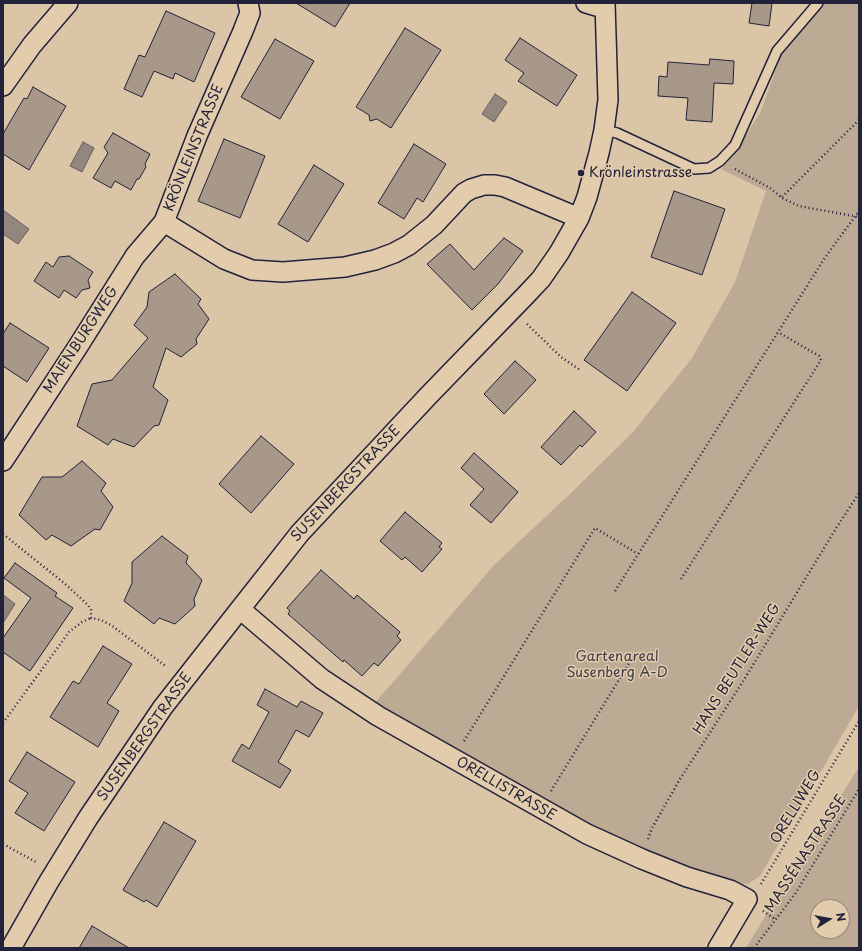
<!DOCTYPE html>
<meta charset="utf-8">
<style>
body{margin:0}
#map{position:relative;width:862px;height:951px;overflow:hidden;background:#dac5a7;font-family:"Playpen Sans",sans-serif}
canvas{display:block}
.frame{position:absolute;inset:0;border:4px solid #22223b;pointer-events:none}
.north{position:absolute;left:810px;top:899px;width:40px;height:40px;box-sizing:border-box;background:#e2ccab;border:1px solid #95887e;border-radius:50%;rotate:79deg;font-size:11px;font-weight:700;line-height:16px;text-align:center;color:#22223b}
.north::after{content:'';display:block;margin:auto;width:14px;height:18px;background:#22223b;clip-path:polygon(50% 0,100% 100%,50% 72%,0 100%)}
</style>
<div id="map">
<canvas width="862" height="951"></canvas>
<div class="frame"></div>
<div class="north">N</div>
</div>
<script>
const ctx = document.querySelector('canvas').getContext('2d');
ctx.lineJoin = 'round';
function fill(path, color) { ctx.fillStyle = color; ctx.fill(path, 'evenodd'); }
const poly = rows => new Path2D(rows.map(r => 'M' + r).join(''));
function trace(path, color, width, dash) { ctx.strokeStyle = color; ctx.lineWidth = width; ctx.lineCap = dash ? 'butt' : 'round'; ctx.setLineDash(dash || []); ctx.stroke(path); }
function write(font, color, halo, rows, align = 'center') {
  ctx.font = font + ' "Playpen Sans",sans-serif'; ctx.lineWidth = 3; ctx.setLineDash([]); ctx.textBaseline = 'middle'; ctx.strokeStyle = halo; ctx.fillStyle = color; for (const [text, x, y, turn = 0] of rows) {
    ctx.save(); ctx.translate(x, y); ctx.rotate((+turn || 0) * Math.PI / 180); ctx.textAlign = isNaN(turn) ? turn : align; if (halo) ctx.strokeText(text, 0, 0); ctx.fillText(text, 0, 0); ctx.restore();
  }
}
fill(poly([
 [823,3,859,3,859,706,760,876,748,884,731,883,628,847,374,704,495,564,570,494,634,431,692,358,735,282,766,191,721,169,732,158,761,111,781,55],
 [859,767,859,948,746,948,770,908],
 [818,907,842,907,842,931,818,931]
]), '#bcaa95');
const water = poly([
 [495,94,507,102,494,122,482,114,495,94],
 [83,142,94,148,82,172,70,166,83,142],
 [3,210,29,229,18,244,3,234,3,210],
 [5,596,15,604,3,623,3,599,5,596]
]);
fill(water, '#93867d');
trace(water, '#665e63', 1);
const building = poly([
 [296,3,350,3,335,27,296,3],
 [752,3,772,3,769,26,749,23,752,3],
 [166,11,215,33,194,82,175,73,173,79,154,71,142,97,124,89,139,55,145,57,166,11],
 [405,28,441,50,391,128,377,119,370,121,369,115,356,107,405,28],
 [520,38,577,75,557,106,518,81,524,73,505,60,520,38],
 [275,39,314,61,280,119,241,97,275,39],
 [710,59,734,61,733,84,714,83,712,122,686,120,688,98,658,96,659,76,667,77,668,62,709,65,710,59],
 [33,87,66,106,29,170,3,154,3,134,24,98,27,99,33,87],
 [113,133,150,154,145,164,146,167,139,179,137,179,131,190,115,181,111,188,93,178,108,153,104,147,113,133],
 [224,139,265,156,240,218,198,201,224,139],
 [414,144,446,164,423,202,417,198,404,219,378,203,414,144],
 [314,165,344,184,308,242,278,224,314,165],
 [674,191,725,209,702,275,651,257,674,191],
 [504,238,523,251,498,284,472,310,427,264,450,244,474,270,504,238],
 [69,256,93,272,88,280,90,288,82,290,76,298,64,290,59,298,34,281,46,262,53,267,59,257,69,256],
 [175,274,201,299,198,304,209,319,196,339,197,344,181,357,166,348,153,387,168,400,159,425,154,426,134,447,113,439,108,445,77,426,92,384,112,380,148,338,134,325,147,307,149,292,175,274],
 [632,292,676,323,627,391,584,360,632,292],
 [10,323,49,348,27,382,3,366,3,334,10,323],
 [515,361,536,380,504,414,484,394,515,361],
 [574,411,596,432,582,447,580,445,561,465,541,447,574,411],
 [261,436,294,464,251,513,219,484,261,436],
 [474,453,518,492,491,523,470,505,484,489,461,468,474,453],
 [82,461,106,483,101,491,113,507,100,530,95,529,71,546,52,535,46,540,19,515,42,477,62,477,82,461],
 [405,512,442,543,439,547,442,549,422,572,405,557,402,560,380,541,405,512],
 [162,536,188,556,186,563,202,580,194,599,195,606,175,624,159,618,154,624,124,601,132,583,132,562,162,536],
 [15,563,57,593,55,596,73,608,30,671,3,652,3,638,31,598,4,578,15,563],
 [321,570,354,599,357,595,400,632,397,636,401,640,378,666,374,663,362,676,344,660,343,662,288,614,290,611,287,608,321,570],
 [103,646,132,664,107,703,119,711,98,747,50,717,73,681,79,684,103,646],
 [265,689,297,707,301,701,323,713,309,737,296,730,278,762,291,770,280,788,232,761,242,744,249,749,269,712,257,705,265,689],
 [27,752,75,782,44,831,15,813,28,793,9,781,27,752],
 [164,822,196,841,157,907,146,900,144,902,123,890,164,822],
 [92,926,129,948,79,948,92,926]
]);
fill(building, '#a79889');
trace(building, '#22223b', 1);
const service = poly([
 [604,130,617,133,694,169,709,168,720,161,735,145,777,51,818,3]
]);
const minor = poly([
 [586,3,596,6,605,7],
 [3,86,32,45,68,3],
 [164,222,224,259,252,270,283,272,345,267,375,260,394,253,409,245,434,225,464,193,471,189,484,185,495,185,505,187,579,218],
 [3,461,77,348,135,256,164,222,197,136,243,31,250,13,248,3],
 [240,609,322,679,378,716,587,834,642,859,687,877,730,890,747,899,718,948],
 [11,948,48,883,88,818,163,707,240,609,300,533,429,395,525,296,541,279,559,253,579,218,587,197,599,153,604,130,608,100,605,3]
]);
trace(service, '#22223b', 12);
trace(minor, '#22223b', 22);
trace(poly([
 [735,169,770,188,782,198,799,206,859,217],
 [782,197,859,120],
 [527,324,561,357,580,370],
 [3,534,64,583,88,605,91,610,91,618,101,620,111,625,167,667],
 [681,579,821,360,819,356,778,332],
 [615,591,824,259,859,211],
 [3,723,69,632,82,622,91,618],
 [464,741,595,528,638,554],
 [551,791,634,655],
 [648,839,652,828,680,779,742,683,835,530,859,493],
 [3,844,36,862],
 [761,884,859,721],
 [763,911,776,920],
 [754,948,795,894,859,789]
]), '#22223b', 2.5, [1, 3]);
trace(service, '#e2ccab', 9);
trace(minor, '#e2ccab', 19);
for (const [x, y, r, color] of [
 [581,173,4,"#22223b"]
]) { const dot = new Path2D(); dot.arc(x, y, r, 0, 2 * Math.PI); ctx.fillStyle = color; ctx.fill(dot); trace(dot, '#e2ccab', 1.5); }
write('14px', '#22223b', '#e2ccab', [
 ["KRÖNLEINSTRASSE",194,148,-68],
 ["MAIENBURGWEG",81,340,-57],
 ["SUSENBERGSTRASSE",346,484,-47],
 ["HANS BEUTLER-WEG",737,669,-58],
 ["SUSENBERGSTRASSE",145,737,-55],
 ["ORELLISTRASSE",506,789,30],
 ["ORELLIWEG",796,807,-59],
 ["MASSÉNASTRASSE",806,854,-57]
]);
write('14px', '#22223b', '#e2ccab', [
 ["Krönleinstrasse",589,173]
], 'left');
write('14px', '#413d4d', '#e2ccab', [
 ["Gartenareal",617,657],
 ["Susenberg A-D",617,673]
]);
</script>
